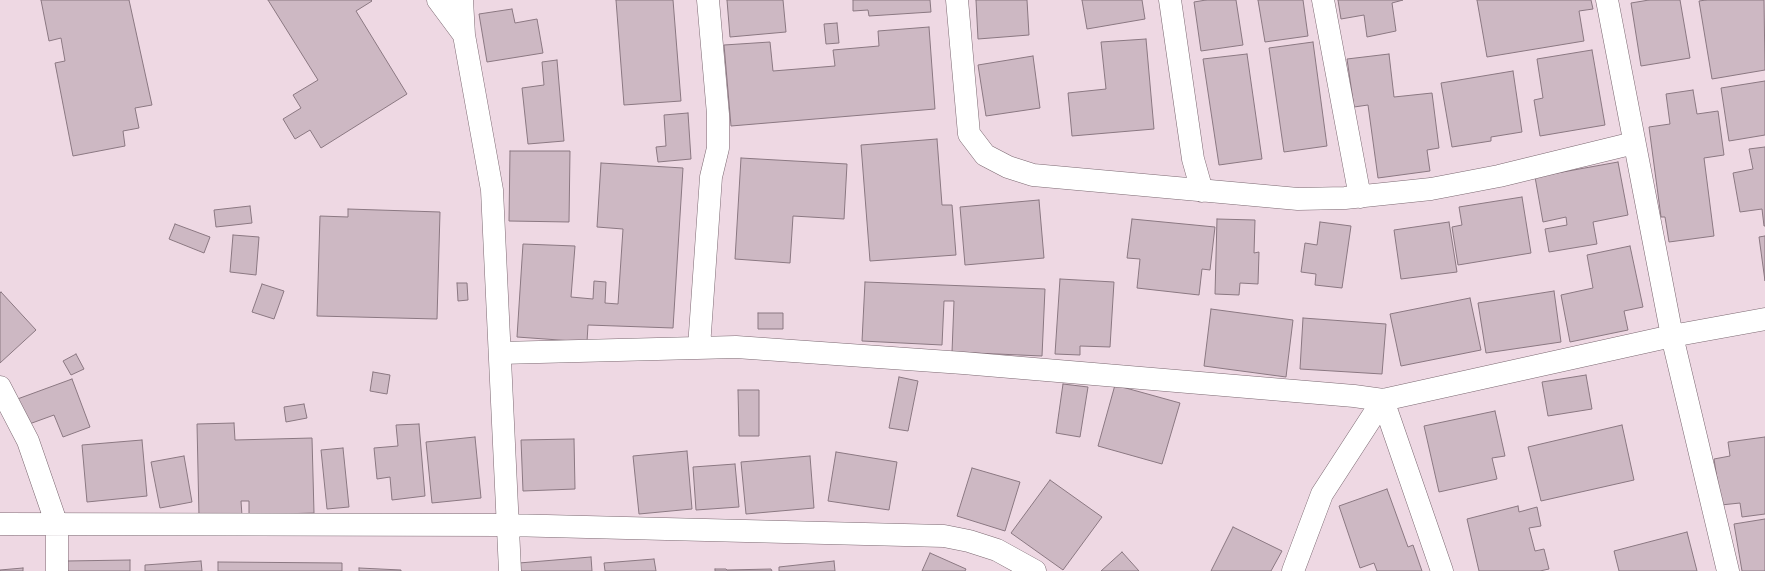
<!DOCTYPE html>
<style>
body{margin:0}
canvas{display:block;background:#eed8e3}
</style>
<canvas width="1765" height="571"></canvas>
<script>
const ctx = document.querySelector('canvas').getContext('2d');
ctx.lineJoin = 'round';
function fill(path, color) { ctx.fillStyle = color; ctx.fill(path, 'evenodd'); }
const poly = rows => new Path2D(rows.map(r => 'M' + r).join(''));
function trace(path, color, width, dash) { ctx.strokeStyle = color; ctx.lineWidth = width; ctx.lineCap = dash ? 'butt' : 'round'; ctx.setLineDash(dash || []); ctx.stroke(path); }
const building = poly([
 [41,0,129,0,152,105,135,108,139,128,123,131,125,146,73,156,55,63,65,61,61,38,49,41,41,0],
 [268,0,371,0,372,1,356,11,407,94,321,148,310,130,295,139,283,119,301,108,293,95,318,80,268,0],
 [616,0,673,0,681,101,624,105,616,0],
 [727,0,783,0,786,32,730,37,727,0],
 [853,0,930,0,931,12,869,16,868,10,853,11,853,0],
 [976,0,1027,0,1029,35,978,39,976,0],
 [1082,0,1142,0,1145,19,1087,29,1082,0],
 [1206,0,1236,0,1243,45,1201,51,1194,2,1206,0],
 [1258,0,1303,0,1308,36,1265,42,1258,0],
 [1338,0,1403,0,1392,3,1396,31,1367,37,1364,15,1341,19,1338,0],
 [1477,0,1591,0,1593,9,1579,11,1584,41,1487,57,1477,0],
 [1649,0,1680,0,1690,58,1641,66,1631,3,1649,0],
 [1706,0,1764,0,1765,70,1712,79,1699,1,1706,0],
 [512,9,515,23,537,19,543,53,487,62,479,14,512,9],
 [837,23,839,43,826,44,824,24,837,23],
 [929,27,935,109,731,126,724,45,770,42,773,71,835,66,833,50,879,46,878,31,929,27],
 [1146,39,1154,129,1072,136,1068,93,1106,89,1101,42,1146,39],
 [1313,42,1327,146,1284,152,1269,48,1313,42],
 [1592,50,1605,125,1540,136,1534,100,1543,98,1537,59,1592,50],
 [1247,54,1262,159,1219,165,1203,59,1247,54],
 [1389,54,1394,97,1432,93,1439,148,1427,150,1430,171,1378,178,1368,105,1354,107,1347,59,1389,54],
 [1033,56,1040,108,986,116,978,65,1033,56],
 [557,60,564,141,528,144,522,88,544,85,542,62,557,60],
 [1513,71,1522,132,1491,137,1491,141,1452,147,1441,83,1513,71],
 [1765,81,1765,135,1729,141,1721,88,1765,81],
 [1693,90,1697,114,1718,111,1724,155,1704,158,1714,236,1669,242,1665,217,1661,217,1649,127,1670,124,1666,94,1693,90],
 [688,113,691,159,658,162,656,147,666,146,664,115,688,113],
 [937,139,942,205,952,205,956,255,870,261,861,145,937,139],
 [1765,147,1765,226,1764,226,1762,209,1740,212,1733,173,1753,169,1749,149,1765,147],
 [510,151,570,151,569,222,509,221,510,151],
 [741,158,847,164,844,219,793,216,790,263,735,259,741,158],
 [1618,162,1628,215,1593,222,1597,244,1549,252,1545,229,1567,225,1566,217,1543,222,1535,177,1618,162],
 [601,163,683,168,673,328,588,325,587,342,517,337,523,244,575,246,571,297,593,299,594,281,606,282,605,303,618,304,623,229,597,227,601,163],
 [1522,197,1531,253,1458,265,1452,227,1462,225,1459,207,1522,197],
 [1039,200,1044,258,965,265,960,207,1039,200],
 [250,206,252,223,216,227,214,210,250,206],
 [348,209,440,212,437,319,317,316,320,216,348,217,348,209],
 [1132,219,1215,227,1210,270,1202,269,1199,295,1137,288,1140,259,1127,258,1132,219],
 [1217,219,1255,220,1254,253,1259,252,1258,284,1240,283,1239,295,1215,294,1217,219],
 [1320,222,1351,226,1342,288,1315,285,1316,274,1301,272,1305,243,1317,245,1320,222],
 [1449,222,1457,272,1401,279,1394,230,1449,222],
 [175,224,210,237,204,253,169,239,175,224],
 [233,235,259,237,256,275,230,272,233,235],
 [1765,236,1765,281,1759,237,1765,236],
 [1630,246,1643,307,1624,311,1628,330,1570,342,1561,295,1593,288,1587,255,1630,246],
 [1060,279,1114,282,1110,347,1080,346,1080,355,1055,354,1060,279],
 [865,282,1045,289,1042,356,952,352,954,301,944,301,942,345,862,341,865,282],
 [457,283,467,283,468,300,458,301,457,283],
 [262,284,284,291,274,319,252,312,262,284],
 [1554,291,1561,342,1486,353,1478,303,1554,291],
 [1,292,36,330,0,363,0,293,1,292],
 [1470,298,1481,350,1401,366,1390,314,1470,298],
 [1211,309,1293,320,1286,377,1204,366,1211,309],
 [758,313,783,313,783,329,758,329,758,313],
 [1303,318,1386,324,1382,374,1300,369,1303,318],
 [76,354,84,369,71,375,63,361,76,354],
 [373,372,390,375,387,394,370,391,373,372],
 [1586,375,1592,409,1548,416,1542,382,1586,375],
 [899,377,918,381,908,431,889,428,899,377],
 [72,379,90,427,63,437,54,415,21,427,12,401,72,379],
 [1063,384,1088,387,1080,437,1056,433,1063,384],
 [1115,385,1180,403,1162,464,1098,446,1115,385],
 [738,390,759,390,759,436,739,436,738,390],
 [304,404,307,418,286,422,284,407,304,404],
 [1495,411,1505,456,1492,458,1497,479,1439,492,1424,426,1495,411],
 [234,423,235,440,312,438,314,513,249,515,249,501,241,501,242,516,199,517,197,424,234,423],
 [419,424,425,496,392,500,390,477,377,479,374,448,398,446,396,425,419,424],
 [1622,425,1634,480,1541,501,1528,447,1622,425],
 [475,437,481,498,432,503,426,442,475,437],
 [1765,437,1765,514,1742,517,1740,503,1721,505,1714,459,1730,456,1728,442,1765,437],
 [574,439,575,489,523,491,521,440,574,439],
 [142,440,147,496,87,502,82,445,142,440],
 [343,448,349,507,327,509,321,450,343,448],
 [687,451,692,509,639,514,633,456,687,451],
 [836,452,897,462,889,510,828,501,836,452],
 [184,456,192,502,160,508,151,462,184,456],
 [810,456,814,508,746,514,741,462,810,456],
 [735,464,739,507,696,510,693,467,735,464],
 [972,468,1020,482,1005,531,957,516,972,468],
 [1050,480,1102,517,1063,570,1011,533,1050,480],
 [1387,489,1408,547,1413,545,1422,571,1377,571,1374,563,1360,568,1339,506,1387,489],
 [1518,506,1519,512,1537,507,1541,526,1529,528,1535,551,1544,549,1549,569,1540,571,1479,571,1467,519,1518,506],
 [1765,519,1765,571,1742,571,1734,524,1765,519],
 [1233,527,1282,551,1271,571,1211,571,1233,527],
 [1687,532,1697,571,1619,571,1614,551,1687,532],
 [1122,552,1139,571,1101,571,1122,552],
 [930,553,966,569,965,571,922,571,930,553],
 [591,557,592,571,519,571,519,563,591,557],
 [654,559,656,571,605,571,604,563,654,559],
 [130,560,130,571,66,571,66,561,130,560],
 [201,561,202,571,145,571,145,565,201,561],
 [834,561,835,571,779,571,779,567,834,561],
 [218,562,342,563,342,571,218,571,218,562],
 [23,568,23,571,0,571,0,570,23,568],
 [359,568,401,570,401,571,359,571,359,568],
 [715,569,726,569,727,570,771,569,772,571,715,571,715,569]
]);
fill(building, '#cdb8c3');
trace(building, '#8b7882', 1);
const street = poly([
 [438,0,464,35,492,190,510,571],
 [462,0,464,35],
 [957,0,969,134,985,155,1008,167,1033,175,1298,199,1345,198,1431,189,1499,176,1634,143],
 [1170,0,1193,159,1202,191],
 [1323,0,1360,197],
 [1607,0,1672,336,1728,571],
 [699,347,711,177,718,148,718,114,708,0],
 [500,353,736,347,963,363,1354,396,1383,400,1442,571],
 [0,387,28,441,57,525,57,571],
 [0,524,507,525,944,536,969,541,997,550,1035,571],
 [1293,571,1322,494,1383,400,1672,336,1765,319]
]);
trace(street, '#7c6972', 23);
trace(street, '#fff', 22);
</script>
